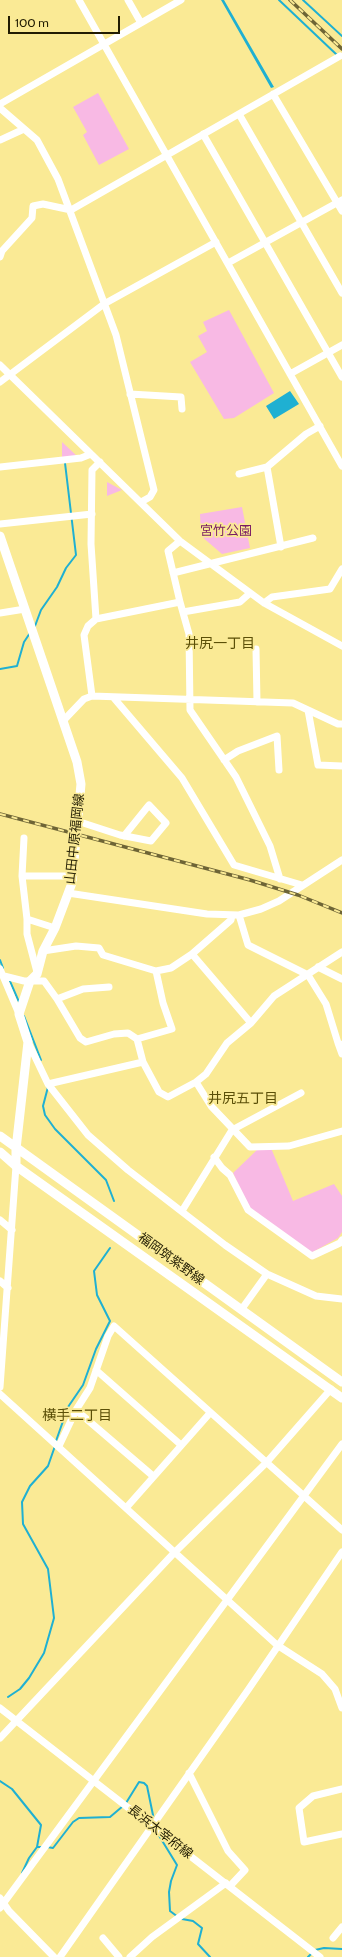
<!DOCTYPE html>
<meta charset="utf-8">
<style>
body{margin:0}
#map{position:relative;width:342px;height:1957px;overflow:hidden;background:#faea95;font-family:Cabin,sans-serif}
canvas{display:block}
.scale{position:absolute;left:8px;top:16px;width:112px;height:18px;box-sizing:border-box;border:2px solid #211c02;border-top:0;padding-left:5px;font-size:12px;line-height:14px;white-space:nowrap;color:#211c02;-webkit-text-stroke:3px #faea95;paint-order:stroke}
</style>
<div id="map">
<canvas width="342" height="1957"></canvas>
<div class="scale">100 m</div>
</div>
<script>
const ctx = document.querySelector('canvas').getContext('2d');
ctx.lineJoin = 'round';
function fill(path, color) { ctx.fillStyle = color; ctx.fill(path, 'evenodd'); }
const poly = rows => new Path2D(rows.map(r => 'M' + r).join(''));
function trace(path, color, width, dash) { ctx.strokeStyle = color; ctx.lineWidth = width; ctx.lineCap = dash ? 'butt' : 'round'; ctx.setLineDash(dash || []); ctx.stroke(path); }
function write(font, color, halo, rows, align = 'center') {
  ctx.font = font + ' Cabin,"Noto Sans JP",sans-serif'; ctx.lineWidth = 3.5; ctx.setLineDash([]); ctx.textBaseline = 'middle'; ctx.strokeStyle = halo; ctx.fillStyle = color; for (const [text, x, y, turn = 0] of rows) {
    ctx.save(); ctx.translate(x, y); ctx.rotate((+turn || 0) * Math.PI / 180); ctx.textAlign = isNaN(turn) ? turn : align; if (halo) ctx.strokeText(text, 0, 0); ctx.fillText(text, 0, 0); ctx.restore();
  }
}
fill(poly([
 [98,93,129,149,99,165,83,135,87,132,73,107],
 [229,310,274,393,234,418,224,419,190,362,207,352,198,336,207,331,203,322],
 [62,442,78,457,62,458],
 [107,482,122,490,107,496],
 [242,507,250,548,222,554,201,536,200,514],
 [271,1148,293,1201,334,1184,342,1196,342,1232,338,1238,311,1253,249,1207,233,1173,258,1149]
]), '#f8b9e4');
fill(poly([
 [221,0,224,0,274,87,271,88],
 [290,391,299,404,274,419,266,406]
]), '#1fb0d2');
trace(poly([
 [279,0,337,55],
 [303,0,342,36],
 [35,626,41,610,57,587,66,568,76,555,65,463],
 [0,669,17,666,24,642,30,633],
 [0,960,3,968],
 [9,979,19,1002],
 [24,1016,41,1060],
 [48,1087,43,1106,45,1115,55,1129,106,1180,114,1201],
 [56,1441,68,1407,83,1385,96,1349,110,1321,97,1295,94,1271,110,1248],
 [8,1697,20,1689,29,1678,44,1653,54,1618,48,1569,23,1524,22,1502,30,1486,48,1466,55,1446],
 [0,1781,12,1789,41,1825,37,1847,29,1858,22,1873],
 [126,1803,139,1782,144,1783,147,1786,154,1820],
 [158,1834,177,1865,171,1881,169,1892,170,1911,178,1917],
 [37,1847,42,1847],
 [47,1847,53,1848,73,1822,79,1818,110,1817,123,1806],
 [182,1919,193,1921,202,1928,198,1944,210,1957],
 [315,1950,324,1948,342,1949],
 [308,1957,312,1953]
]), '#1fb0d2', 2);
trace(poly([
 [79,0,342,466],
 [128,0,141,23],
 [273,94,342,211],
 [0,104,181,0],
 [0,108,37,140,58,179,116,335,154,490,150,497,141,502],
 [239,114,342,293],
 [203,134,342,377],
 [0,140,24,129],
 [71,210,340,56],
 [0,257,2,251,32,218,33,206,43,204,71,210],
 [228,263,342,200],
 [0,365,180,541,264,603,342,646],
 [290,374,342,345],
 [0,382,104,304,216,242],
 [130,394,181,397,182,409],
 [0,467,81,458,91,454],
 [267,467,281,547],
 [239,474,267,467,306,434,320,426],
 [0,524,92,514],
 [180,541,168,551,180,602],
 [173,573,313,538],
 [264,603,272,597,330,589,342,569],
 [183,612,240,602,249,594],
 [0,613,25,609],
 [96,619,180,602,189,634,190,710,236,777,270,846,280,879],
 [256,649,257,702],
 [92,696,293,703,338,724,342,724],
 [113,697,182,778,234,865,302,885],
 [308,710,318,765,342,766],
 [63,721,84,699,92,696,84,635,88,626,96,619,91,544,92,470,100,462],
 [224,760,238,751,277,736,279,770],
 [77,821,120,835,151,841,166,823,149,805,124,836],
 [24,838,22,876,27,919,55,928],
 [22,876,73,876],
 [68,893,207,914,239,915,261,909,279,901,342,860],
 [239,915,248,945,308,975,326,1004,338,1043,342,1045],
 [27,919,27,934,37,972],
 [43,951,76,946,99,948,103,955,156,971,171,968,192,954,231,920,232,915],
 [192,954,251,1023],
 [318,967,342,979],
 [0,969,19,1014],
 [0,975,24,981,44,981,57,999,80,1038,86,1042,114,1034,128,1033,137,1039,143,1062,159,1092,168,1097,196,1082,206,1074,227,1043,251,1023,274,996,342,952],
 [57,999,83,989,109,987],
 [137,1039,172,1029,163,1003,156,971],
 [28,1042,48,1084,88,1135,128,1170,225,1245,267,1274,316,1296,342,1299],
 [338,1043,342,1054],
 [196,1082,211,1106,250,1147,289,1146,342,1131],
 [48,1084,143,1062],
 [214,1157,222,1168,230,1175,248,1210,312,1256,340,1243,342,1240],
 [182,1211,232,1130,301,1093],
 [0,1220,12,1230],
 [0,1281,8,1288],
 [241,1310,267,1274],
 [96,1370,181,1445],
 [0,1387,16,1166],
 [0,1394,277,1645,322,1674,335,1689,342,1708],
 [76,1410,153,1476],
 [59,1446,76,1410,90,1388,108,1336,114,1326,342,1530],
 [126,1508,210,1413],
 [0,1708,320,1957],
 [0,1738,174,1553,266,1463,331,1389],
 [189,1773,228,1851,245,1870,230,1886],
 [342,1789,313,1796,299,1808,304,1842,342,1834],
 [0,1898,9,1911,54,1957],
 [0,1908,342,1444],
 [103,1938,119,1957],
 [333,1938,342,1927],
 [60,1957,248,1690,342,1552],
 [130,1957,152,1937,226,1883]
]), '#fff', 7);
trace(poly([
 [0,536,77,762,81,784,72,883,55,928,43,951,37,974,30,981,19,1014,28,1042,16,1149,16,1166],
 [0,1136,342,1382],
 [0,1152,16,1166,342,1398]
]), '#fff', 9);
const rail = poly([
 [290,0,342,49],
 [0,814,250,880,298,895,342,913]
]);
trace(rail, '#6e6536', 3.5);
trace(rail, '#faea95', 2, [6]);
write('13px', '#791b64', '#faea95', [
 ["宮竹公園",226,531]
]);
write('13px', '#211c02', '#faea95', [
 ["山田中原福岡線",75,839,-84],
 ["福岡筑紫野線",171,1259,36],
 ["長浜太宰府線",160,1832,38]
]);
write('14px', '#5b4f07', '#faea95', [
 ["井尻一丁目",220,644],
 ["井尻五丁目",243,1099],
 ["横手二丁目",77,1416]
]);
</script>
